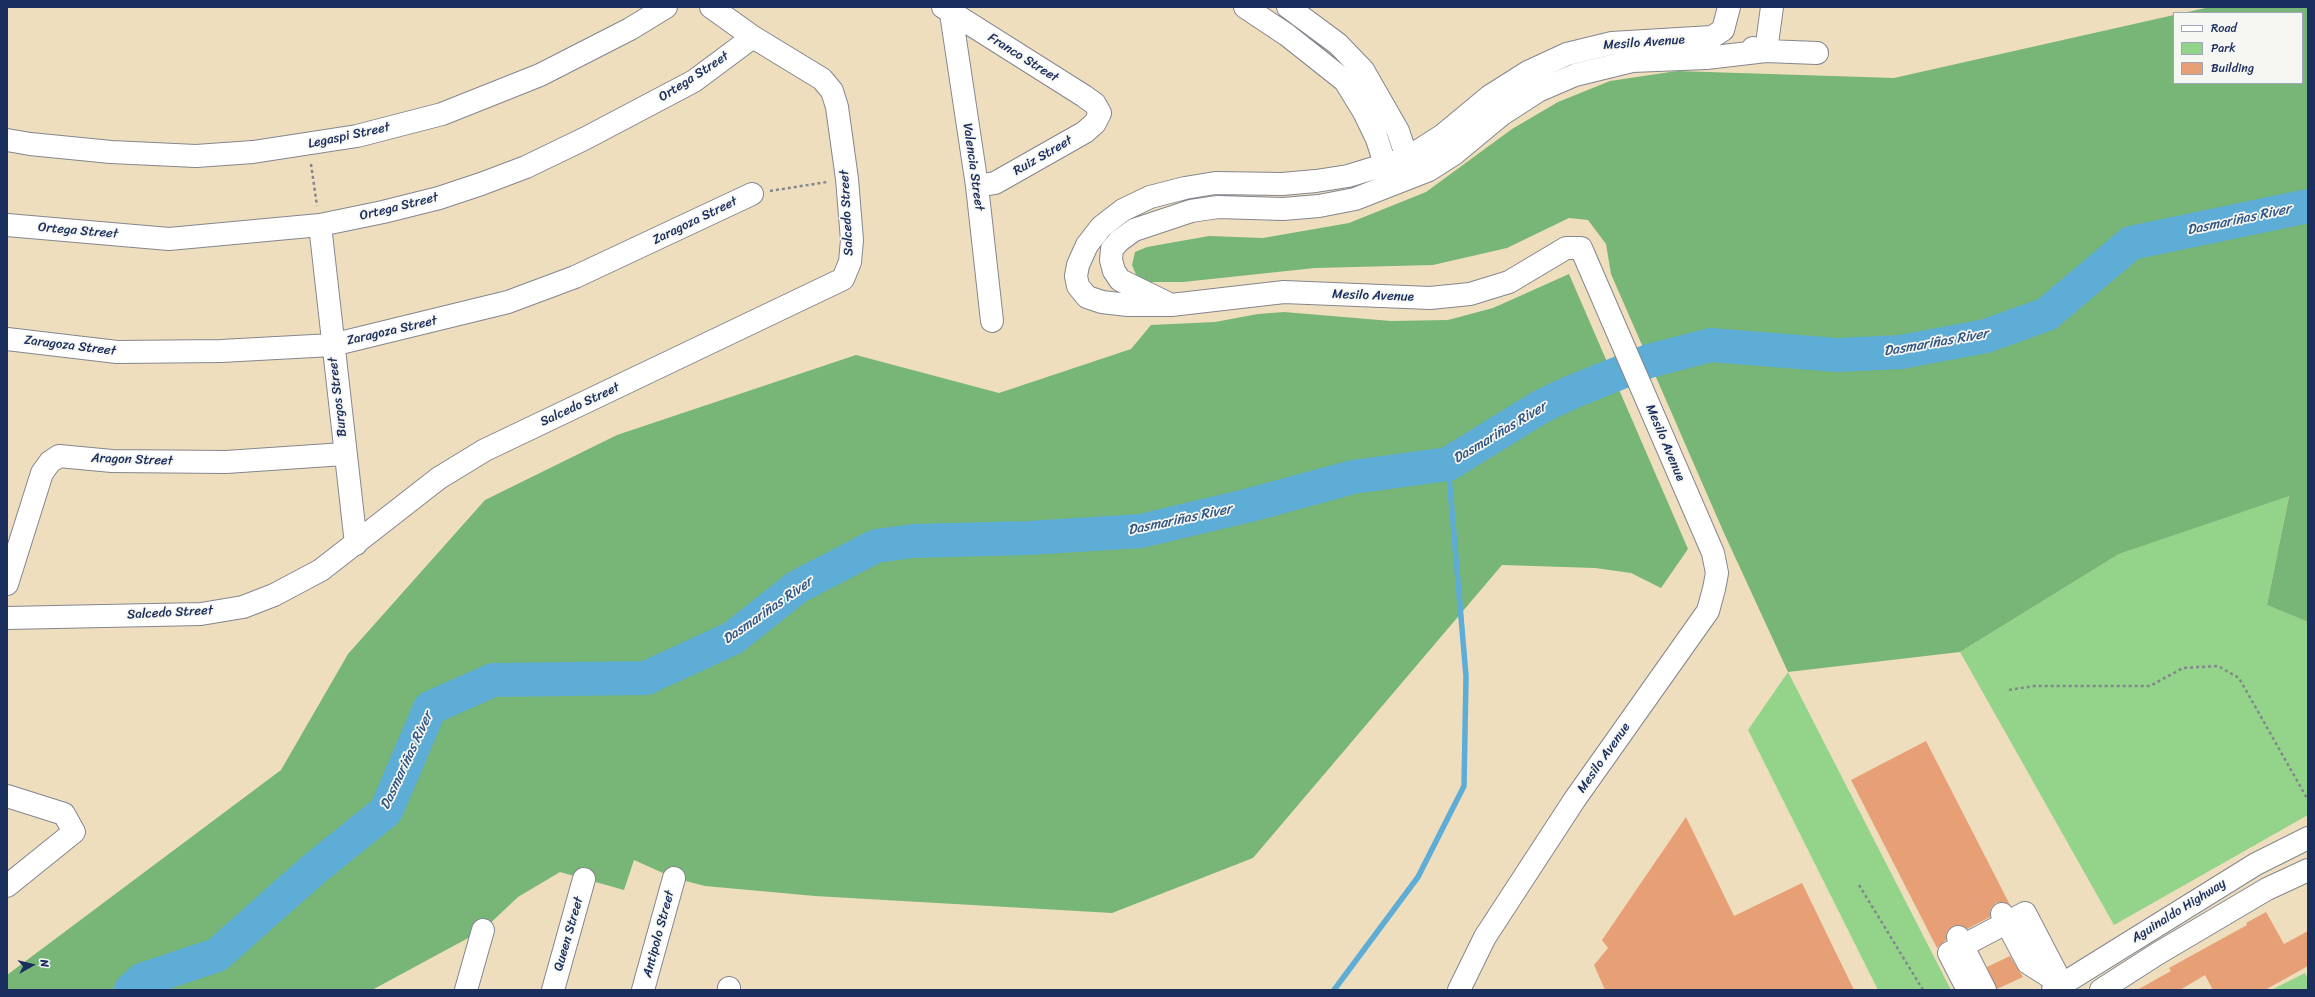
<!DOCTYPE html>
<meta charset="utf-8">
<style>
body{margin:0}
#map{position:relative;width:2315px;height:997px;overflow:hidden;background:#eedebe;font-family:Sriracha,sans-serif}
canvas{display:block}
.frame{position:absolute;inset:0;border:8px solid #1b2f5e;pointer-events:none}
.legend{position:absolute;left:2173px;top:12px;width:130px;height:72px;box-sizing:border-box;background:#f6f6f2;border:1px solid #9ea6b7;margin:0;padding:5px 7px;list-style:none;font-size:12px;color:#1b2f5e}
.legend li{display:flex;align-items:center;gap:8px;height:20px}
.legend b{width:20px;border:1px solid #9ea6b7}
.north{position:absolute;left:12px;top:945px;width:40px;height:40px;-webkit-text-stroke:3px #f6f6f2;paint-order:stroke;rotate:82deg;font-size:11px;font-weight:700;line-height:16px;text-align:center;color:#1b2f5e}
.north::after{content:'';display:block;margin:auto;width:14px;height:18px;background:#1b2f5e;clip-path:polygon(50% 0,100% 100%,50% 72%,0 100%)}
</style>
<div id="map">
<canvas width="2315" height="997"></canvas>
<div class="frame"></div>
<ul class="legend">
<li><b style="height:5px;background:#fff"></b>Road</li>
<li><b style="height:11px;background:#94d48a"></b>Park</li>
<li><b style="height:11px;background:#e79f75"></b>Building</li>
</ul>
<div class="north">N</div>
</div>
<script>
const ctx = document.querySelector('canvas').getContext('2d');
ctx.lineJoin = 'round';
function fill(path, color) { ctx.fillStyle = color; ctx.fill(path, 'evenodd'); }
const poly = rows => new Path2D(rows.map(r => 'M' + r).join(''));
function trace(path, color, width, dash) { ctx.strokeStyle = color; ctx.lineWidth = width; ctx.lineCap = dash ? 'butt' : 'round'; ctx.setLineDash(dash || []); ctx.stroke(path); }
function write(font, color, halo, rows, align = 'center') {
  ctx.font = font + ' Sriracha,sans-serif'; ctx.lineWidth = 3.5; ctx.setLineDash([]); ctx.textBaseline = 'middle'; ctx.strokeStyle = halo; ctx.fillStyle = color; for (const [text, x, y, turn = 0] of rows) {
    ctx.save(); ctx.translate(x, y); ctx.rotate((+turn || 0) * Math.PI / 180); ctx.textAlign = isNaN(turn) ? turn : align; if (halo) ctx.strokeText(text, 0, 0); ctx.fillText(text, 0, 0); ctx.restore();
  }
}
fill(poly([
 [2289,495,2267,605,2308,622,2308,815,2114,925,1960,652,2119,554],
 [1788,672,1951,990,1878,990,1748,730],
 [2305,973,2308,980,2308,990,2271,990]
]), '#94d48a');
fill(poly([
 [2210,7,2308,7,2308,622,2267,605,2289,496,2119,554,1960,652,1788,672,1724,533,1611,274,1606,244,1588,220,1569,218,1507,248,1433,265,1315,268,1183,282,1148,282,1137,277,1132,265,1135,252,1147,247,1209,236,1263,238,1349,223,1426,192,1512,129,1558,102,1610,81,1677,71,1894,78,2174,15,2174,83,2302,83,2302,13,2183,13],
 [1569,274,1688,549,1661,588,1631,573,1595,568,1502,565,1253,858,1112,913,815,896,705,886,674,878,634,860,624,890,560,872,518,897,483,930,372,990,7,990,7,975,281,770,348,654,485,500,617,435,856,355,999,393,1131,349,1151,325,1215,322,1258,314,1284,312,1391,321,1448,320,1493,308]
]), '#77b676');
trace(poly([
 [1334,990,1418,877,1464,786,1466,676,1448,464]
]), '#5dadd7', 5.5);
trace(poly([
 [131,990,142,980,217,955,314,869,386,811,430,708,493,680,646,678,733,638,797,587,876,546,913,541,1028,538,1141,531,1250,505,1353,477,1448,464,1542,406,1572,392,1649,361,1711,345,1837,355,1901,352,1986,336,2047,314,2131,243,2308,206]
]), '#5dadd7', 34);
fill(poly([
 [1926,741,2010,905,2003,902,1996,903,1991,908,1990,917,1967,929,1959,925,1952,926,1947,931,1946,940,1937,948,1851,780],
 [1686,817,1734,916,1802,883,1854,990,1605,990,1594,965,1608,948,1602,940],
 [2266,912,2284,944,2308,931,2308,966,2265,990,2213,990,2205,975,2180,990,2137,990,2171,971,2169,968,2247,925,2246,923],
 [2010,956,2023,977,1997,989,1987,967]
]), '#e79f75');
const minor = poly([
 [943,7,1084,96,1095,104,1100,113,1095,123,1085,132,995,183,977,186],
 [1245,7,1287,35,1345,81,1364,112,1377,139,1385,164,1395,175],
 [1288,7,1338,44,1363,70,1398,131,1407,158,1404,171],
 [951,13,977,186,992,321],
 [1753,48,1766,51,1817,53],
 [1766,51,1772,7],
 [7,140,30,144,111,152,196,156,253,152,357,136,442,114,540,75,630,29,666,7],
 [7,225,169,239,320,225,383,212,439,198,481,184,526,167,586,138,694,81,753,37],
 [320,225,356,544],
 [1167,303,1120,280,1114,271,1111,260,1112,249,1119,241,1134,230,1191,211,1218,207,1283,209,1319,206,1355,199,1429,170,1454,154,1501,115,1538,91,1575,75,1632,61,1706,58,1766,51],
 [7,339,117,352,221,351,332,345,508,302,575,277,752,194],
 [7,584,42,473,50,462,59,456,112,461,226,462,344,454],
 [7,618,201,614,243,607,274,595,321,570,439,478,485,450,843,279,850,262,852,240,847,179,837,107,832,91,822,79,753,37,711,7],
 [7,796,64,814,74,832,7,886],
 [2002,914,2028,963,2061,984],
 [1958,937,1985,990],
 [466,990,483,930],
 [553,990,584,879],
 [643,990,674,878],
 [729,990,729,988],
 [1459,990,1485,937,1575,799,1708,611,1714,589,1717,573,1713,553,1581,248,1566,248,1509,282,1470,294,1430,298,1284,292,1171,305,1128,305,1102,302,1087,297,1078,286,1076,276,1078,265,1087,245,1101,227,1123,210,1150,197,1185,188,1215,183,1282,184,1316,181,1348,176,1407,158,1443,135,1490,96,1528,72,1567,54,1612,43,1712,37,1723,30,1729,7],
 [1968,990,1949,953,2025,913,2062,984]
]);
const major = poly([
 [2053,990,2256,864,2308,838],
 [2101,990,2157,954,2267,889,2308,870]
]);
trace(minor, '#84868e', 24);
trace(major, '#84868e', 24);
trace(poly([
 [311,164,317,206],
 [770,191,827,182],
 [2009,690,2034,686,2150,686,2183,668,2218,666,2239,678,2308,800],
 [1859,885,1923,990]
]), '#84868e', 2.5, [3, 3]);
trace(minor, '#fff', 22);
trace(major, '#fff', 22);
write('13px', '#1b2f5e', '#f6f6f2', [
 ["Mesilo Avenue",1644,43,-4],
 ["Franco Street",1023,58,32],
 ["Ortega Street",694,77,-33],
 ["Legaspi Street",349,136,-12],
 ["Ruiz Street",1043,156,-30],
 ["Valencia Street",973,167,82],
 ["Ortega Street",399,207,-14],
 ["Salcedo Street",847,213,-93],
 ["Zaragoza Street",695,221,-26],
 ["Ortega Street",78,231,5],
 ["Mesilo Avenue",1373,296,2],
 ["Zaragoza Street",392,331,-13],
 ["Zaragoza Street",70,346,7],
 ["Burgos Street",338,397,-97],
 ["Salcedo Street",580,405,-25],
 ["Mesilo Avenue",1665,443,67],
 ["Aragon Street",132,460,2],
 ["Salcedo Street",170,613,-3],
 ["Mesilo Avenue",1604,758,-55],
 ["Aguinaldo Highway",2179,911,-32],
 ["Queen Street",569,934,-74],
 ["Antipolo Street",659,934,-75]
]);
write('italic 14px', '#2f5582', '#f6f6f2', [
 ["Dasmariñas River",2239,220,-12],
 ["Dasmariñas River",1936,343,-10],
 ["Dasmariñas River",1500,433,-31],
 ["Dasmariñas River",1180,520,-12],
 ["Dasmariñas River",768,611,-35],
 ["Dasmariñas River",407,761,-65]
]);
</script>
